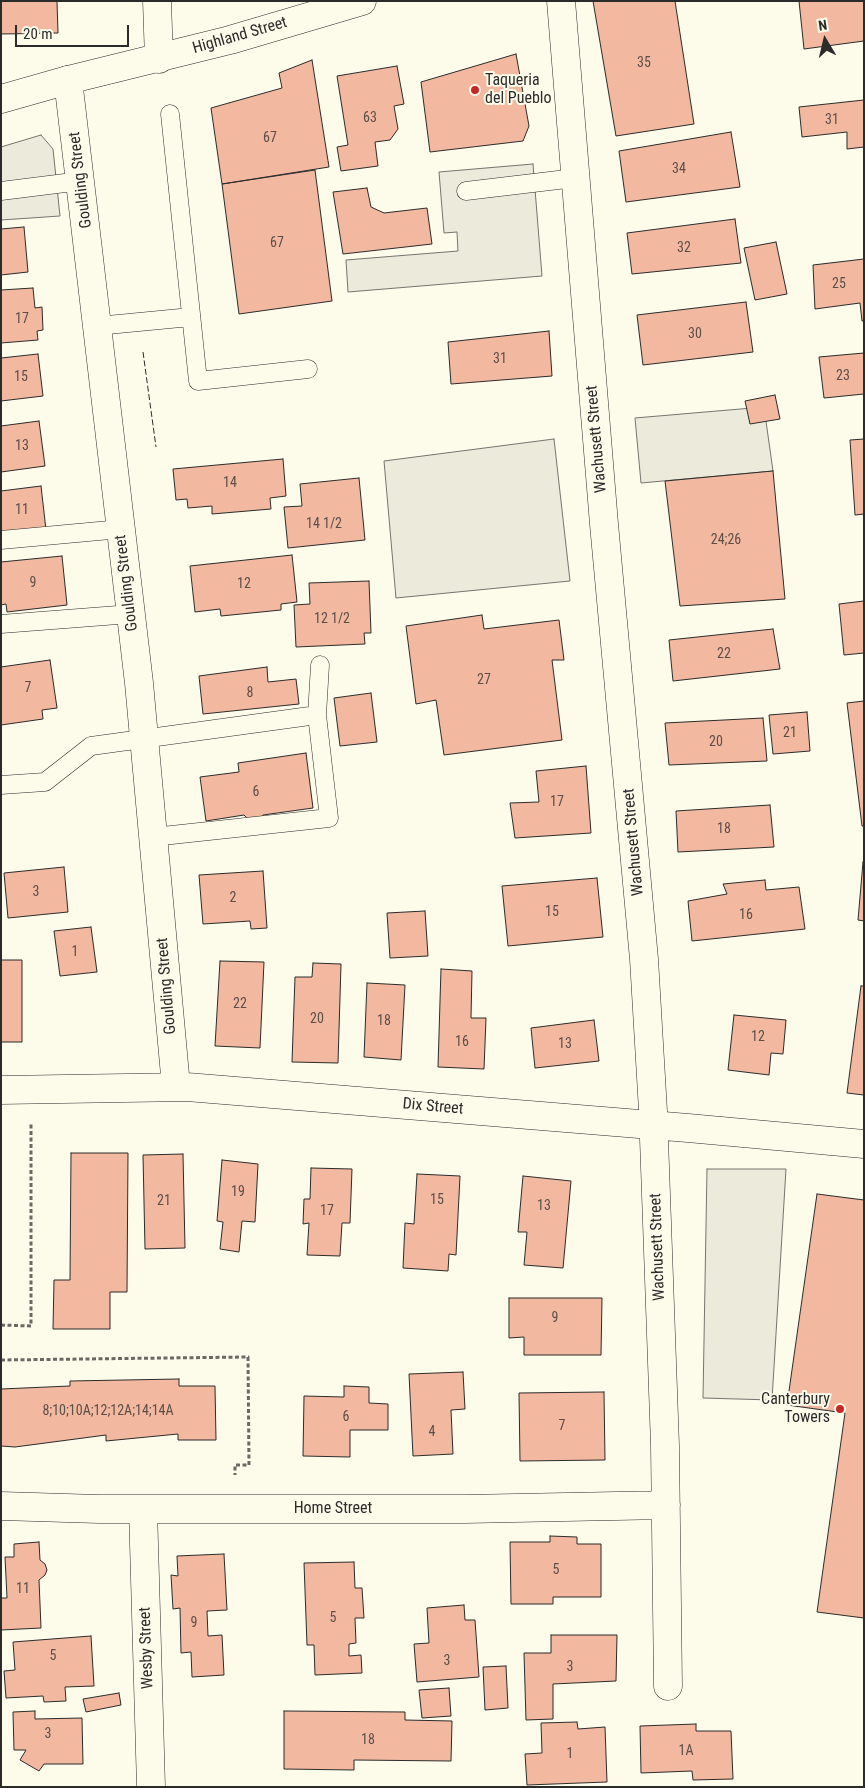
<!DOCTYPE html>
<style>
body{margin:0}
#map{position:relative;width:865px;height:1788px;overflow:hidden;background:#fdfbea;font-family:"Roboto Condensed",sans-serif}
canvas{display:block}
.frame{position:absolute;inset:0;border:2px solid #2b2b2b;pointer-events:none}
.north{position:absolute;left:800px;top:15px;width:50px;height:50px;-webkit-text-stroke:4px #fdfbea;paint-order:stroke;rotate:351deg;font-size:14px;font-weight:700;line-height:20px;text-align:center;color:#2b2b2b}
.north::after{content:'';display:block;margin:auto;width:18px;height:22px;background:#2b2b2b;clip-path:polygon(50% 0,100% 100%,50% 72%,0 100%)}
.scale{position:absolute;left:15px;top:25px;width:114px;height:22px;box-sizing:border-box;border:2px solid #2b2b2b;border-top:0;padding-left:6px;font-size:15px;line-height:18px;white-space:nowrap;color:#2b2b2b;-webkit-text-stroke:4px #fdfbea;paint-order:stroke}
</style>
<div id="map">
<canvas width="865" height="1788"></canvas>
<div class="frame"></div>
<div class="north">N</div>
<div class="scale">20 m</div>
</div>
<script>
const ctx = document.querySelector('canvas').getContext('2d');
ctx.lineJoin = 'round';
function fill(path, color) { ctx.fillStyle = color; ctx.fill(path, 'evenodd'); }
const poly = rows => new Path2D(rows.map(r => 'M' + r).join(''));
function trace(path, color, width, dash) { ctx.strokeStyle = color; ctx.lineWidth = width; ctx.lineCap = dash ? 'butt' : 'round'; ctx.setLineDash(dash || []); ctx.stroke(path); }
function write(font, color, halo, rows, align = 'center') {
  ctx.font = font + ' "Roboto Condensed",sans-serif'; ctx.lineWidth = 4; ctx.setLineDash([]); ctx.textBaseline = 'middle'; ctx.strokeStyle = halo; ctx.fillStyle = color; for (const [text, x, y, turn = 0] of rows) {
    ctx.save(); ctx.translate(x, y); ctx.rotate((+turn || 0) * Math.PI / 180); ctx.textAlign = isNaN(turn) ? turn : align; if (halo) ctx.strokeText(text, 0, 0); ctx.fillText(text, 0, 0); ctx.restore();
  }
}
const parking = poly([
 [41,135,53,149,60,216,1,220,1,147,41,135],
 [533,164,542,276,348,292,346,260,458,251,457,232,444,233,439,172,533,164],
 [764,407,773,471,641,483,635,418,764,407],
 [554,439,570,581,396,598,384,461,554,439],
 [707,1169,786,1169,772,1400,703,1398,707,1169]
]);
fill(parking, '#eceadb');
trace(parking, '#74746e', 1);
const building = poly([
 [1,1,57,1,58,33,1,34,1,1],
 [593,1,675,1,694,124,616,136,593,1],
 [799,1,864,1,864,41,804,49,799,1],
 [516,54,529,126,523,141,430,152,421,82,516,54],
 [312,60,329,167,222,184,211,108,282,88,279,73,312,60],
 [397,66,404,104,394,106,398,129,390,140,375,142,378,166,341,171,337,147,348,145,337,76,397,66],
 [864,100,864,147,847,149,847,132,802,137,799,107,864,100],
 [731,132,740,187,626,202,619,151,731,132],
 [315,170,332,301,239,314,222,184,315,170],
 [367,188,371,207,384,213,427,208,432,244,343,254,333,192,367,188],
 [735,219,741,263,632,274,627,233,735,219],
 [24,227,28,272,1,275,1,229,24,227],
 [776,242,787,294,755,300,744,248,776,242],
 [864,259,864,321,862,321,860,303,815,309,813,265,864,259],
 [33,288,35,308,42,307,43,330,37,331,38,340,1,343,1,290,33,288],
 [746,302,753,352,643,365,637,315,746,302],
 [549,331,552,376,451,384,448,342,549,331],
 [864,353,864,394,824,398,819,357,864,353],
 [38,354,43,396,1,401,1,358,38,354],
 [775,395,780,419,750,424,745,401,775,395],
 [39,421,45,466,1,472,1,426,39,421],
 [864,439,864,514,855,515,850,440,864,439],
 [283,459,286,496,270,498,271,509,212,514,212,506,188,508,187,499,176,500,173,469,283,459],
 [773,471,785,599,680,606,665,481,773,471],
 [359,478,365,540,288,548,284,507,302,506,300,484,359,478],
 [41,486,46,530,1,535,1,491,41,486],
 [292,555,297,602,281,604,281,610,221,616,220,609,195,612,190,566,292,555],
 [62,556,67,605,7,612,6,604,1,605,1,562,62,556],
 [369,581,371,633,364,633,365,644,296,647,294,605,310,604,309,583,369,581],
 [864,601,864,653,844,655,839,604,864,601],
 [482,615,484,629,559,620,564,660,552,660,562,740,444,755,436,700,416,704,406,626,482,615],
 [773,629,780,669,673,681,669,640,773,629],
 [50,660,57,708,42,710,43,719,1,725,1,667,50,660],
 [267,667,268,682,296,679,299,704,203,714,199,676,267,667],
 [371,693,377,742,340,746,334,698,371,693],
 [864,701,864,826,862,826,847,703,864,701],
 [807,712,810,751,773,754,769,715,807,712],
 [763,718,767,761,669,765,665,723,763,718],
 [306,753,313,808,263,815,260,820,249,820,244,815,206,821,200,777,239,772,238,763,306,753],
 [586,766,591,833,515,838,510,803,539,802,536,771,586,766],
 [770,805,774,847,678,852,676,811,770,805],
 [863,862,864,862,864,921,858,920,863,862],
 [64,867,68,912,8,918,4,873,64,867],
 [263,871,267,928,251,929,250,921,203,924,199,875,263,871],
 [597,878,603,937,508,946,502,886,597,878],
 [765,880,766,890,799,887,805,929,692,941,688,901,727,894,723,884,765,880],
 [425,911,428,956,390,958,387,913,425,911],
 [91,927,97,972,60,976,54,931,91,927],
 [1,960,22,960,22,1042,1,1042,1,960],
 [220,961,264,962,260,1048,215,1046,220,961],
 [313,963,341,964,338,1063,292,1062,295,977,312,977,313,963],
 [441,969,472,971,471,1018,486,1018,484,1069,438,1067,441,969],
 [367,983,405,985,401,1060,364,1057,367,983],
 [861,986,864,986,864,1095,847,1093,861,986],
 [734,1015,786,1020,783,1054,771,1053,769,1075,728,1070,734,1015],
 [594,1020,599,1061,535,1068,531,1028,594,1020],
 [71,1153,128,1153,127,1292,110,1292,110,1329,53,1329,54,1280,70,1280,71,1153],
 [183,1154,185,1248,145,1249,143,1155,183,1154],
 [222,1160,258,1164,255,1222,242,1221,239,1252,220,1249,223,1222,217,1221,222,1160],
 [311,1168,352,1169,350,1223,342,1223,340,1256,307,1255,309,1223,303,1224,304,1199,310,1199,311,1168],
 [417,1174,460,1176,456,1255,449,1254,448,1271,403,1268,405,1223,414,1224,417,1174],
 [523,1176,571,1181,563,1268,524,1265,527,1232,518,1232,523,1176],
 [817,1194,864,1200,864,1618,817,1612,845,1413,787,1405,817,1194],
 [509,1298,602,1298,601,1355,524,1355,524,1337,509,1338,509,1298],
 [463,1372,465,1409,451,1410,453,1454,413,1456,409,1374,463,1372],
 [179,1379,179,1386,215,1386,216,1440,178,1440,178,1434,106,1441,106,1435,15,1447,1,1446,1,1389,70,1386,70,1381,179,1379],
 [344,1386,369,1387,369,1403,388,1404,388,1430,350,1430,350,1457,303,1456,304,1396,344,1397,344,1386],
 [604,1392,605,1460,520,1461,519,1393,604,1392],
 [550,1536,577,1537,577,1544,601,1544,601,1597,553,1597,553,1604,511,1604,510,1542,550,1542,550,1536],
 [39,1542,40,1560,45,1564,47,1570,45,1575,39,1580,41,1628,1,1630,1,1598,7,1598,5,1557,14,1557,14,1544,39,1542],
 [224,1554,227,1610,207,1611,208,1636,222,1635,224,1675,192,1677,191,1652,181,1653,180,1608,173,1609,171,1575,178,1576,177,1556,224,1554],
 [354,1562,355,1588,362,1588,364,1618,355,1618,356,1643,349,1644,349,1656,361,1655,362,1673,315,1675,314,1645,307,1645,304,1563,354,1562],
 [464,1605,465,1620,475,1620,479,1677,417,1682,414,1644,429,1643,427,1608,464,1605],
 [551,1635,617,1635,616,1681,553,1684,553,1719,526,1720,524,1653,551,1653,551,1635],
 [91,1636,94,1686,65,1687,66,1701,44,1702,43,1696,6,1698,4,1671,15,1670,13,1642,91,1636],
 [506,1666,508,1708,485,1710,483,1667,506,1666],
 [449,1688,451,1716,422,1718,419,1690,449,1688],
 [119,1693,121,1705,86,1712,83,1699,119,1693],
 [35,1711,35,1719,82,1718,83,1764,44,1764,39,1771,20,1760,26,1750,14,1750,13,1712,35,1711],
 [284,1711,405,1712,405,1720,452,1721,451,1761,354,1760,354,1770,284,1769,284,1711],
 [577,1722,578,1729,605,1727,607,1782,527,1785,525,1754,542,1753,541,1723,577,1722],
 [696,1724,696,1731,731,1731,733,1779,693,1780,692,1771,641,1773,640,1726,696,1724]
]);
fill(building, '#f2b8a0');
trace(building, '#2b2b2b', 1);
const lane = poly([
 [170,114,198,381,308,369],
 [1,191,81,181],
 [466,191,575,178],
 [97,326,191,317],
 [1,540,121,529],
 [1,624,131,614],
 [1,785,45,782,91,746,317,715,320,665],
 [153,837,329,818,317,715]
]);
const street = poly([
 [157,1,159,59],
 [561,1,604,524,644,959,653,1111,665,1446,668,1686],
 [68,80,139,683,176,1086],
 [1,1090,187,1087,688,1128,864,1144],
 [1,1506,99,1509,465,1509,666,1505],
 [143,1509,151,1787]
]);
const highway = poly([
 [1,99,68,80,230,40,362,1]
]);
trace(lane, '#2b2b2b', 19);
trace(street, '#2b2b2b', 29);
trace(highway, '#2b2b2b', 29);
trace(poly([
 [1,1325,31,1326,31,1124],
 [1,1360,248,1357,249,1465,235,1465,235,1475]
]), '#6a6964', 3, [4, 2.5]);
trace(lane, '#fdfbea', 18);
trace(street, '#fdfbea', 28);
trace(highway, '#fdfbea', 28);
trace(poly([
 [143,352,156,447]
]), '#2b2b2b', 1, [6, 2.5]);
for (const [x, y, r, color] of [
 [475,90,5,"#c62828"],
 [840,1409,5,"#c62828"]
]) { const dot = new Path2D(); dot.arc(x, y, r, 0, 2 * Math.PI); ctx.fillStyle = color; ctx.fill(dot); trace(dot, '#fdfbea', 2); }
write('14px', '#5d4e48', null, [
 ["35",644,63],
 ["63",370,118],
 ["31",832,120],
 ["67",270,138],
 ["34",679,169],
 ["67",277,243],
 ["32",684,248],
 ["25",839,284],
 ["17",22,319],
 ["30",695,334],
 ["31",500,359],
 ["23",843,376],
 ["15",21,377],
 ["13",22,446],
 ["14",230,483],
 ["11",22,510],
 ["14 1/2",324,524],
 ["24;26",726,540],
 ["9",33,583],
 ["12",244,584],
 ["12 1/2",332,619],
 ["22",724,654],
 ["27",484,680],
 ["7",28,688],
 ["8",250,693],
 ["21",790,733],
 ["20",716,742],
 ["6",256,792],
 ["17",557,802],
 ["18",724,829],
 ["3",36,892],
 ["2",233,898],
 ["15",552,912],
 ["16",746,915],
 ["1",75,952],
 ["22",240,1004],
 ["20",317,1019],
 ["18",384,1021],
 ["12",758,1037],
 ["16",462,1042],
 ["13",565,1044],
 ["19",238,1192],
 ["15",437,1200],
 ["21",164,1201],
 ["13",544,1206],
 ["17",327,1211],
 ["9",555,1318],
 ["8;10;10A;12;12A;14;14A",108,1411],
 ["6",346,1417],
 ["7",562,1426],
 ["4",432,1432],
 ["5",556,1570],
 ["11",23,1589],
 ["5",333,1618],
 ["9",194,1623],
 ["5",53,1656],
 ["3",447,1661],
 ["3",570,1667],
 ["3",48,1734],
 ["18",368,1740],
 ["1A",686,1751],
 ["1",570,1754]
]);
write('16px', '#2b2b2b', '#fdfbea', [
 ["Highland Street",240,36,-16],
 ["Goulding Street",81,180,-97],
 ["Wachusett Street",597,439,-95],
 ["Goulding Street",127,583,-97],
 ["Wachusett Street",634,842,-95],
 ["Goulding Street",167,986,-95],
 ["Dix Street",433,1107,5],
 ["Wachusett Street",658,1247,-92],
 ["Home Street",333,1509],
 ["Wesby Street",147,1648,-92]
]);
write('16px', '#2b2b2b', '#fdfbea', [
 ["Taqueria",485,81],
 ["del Pueblo",485,99],
 ["Canterbury",830,1400,"right"],
 ["Towers",830,1418,"right"]
], 'left');
</script>
